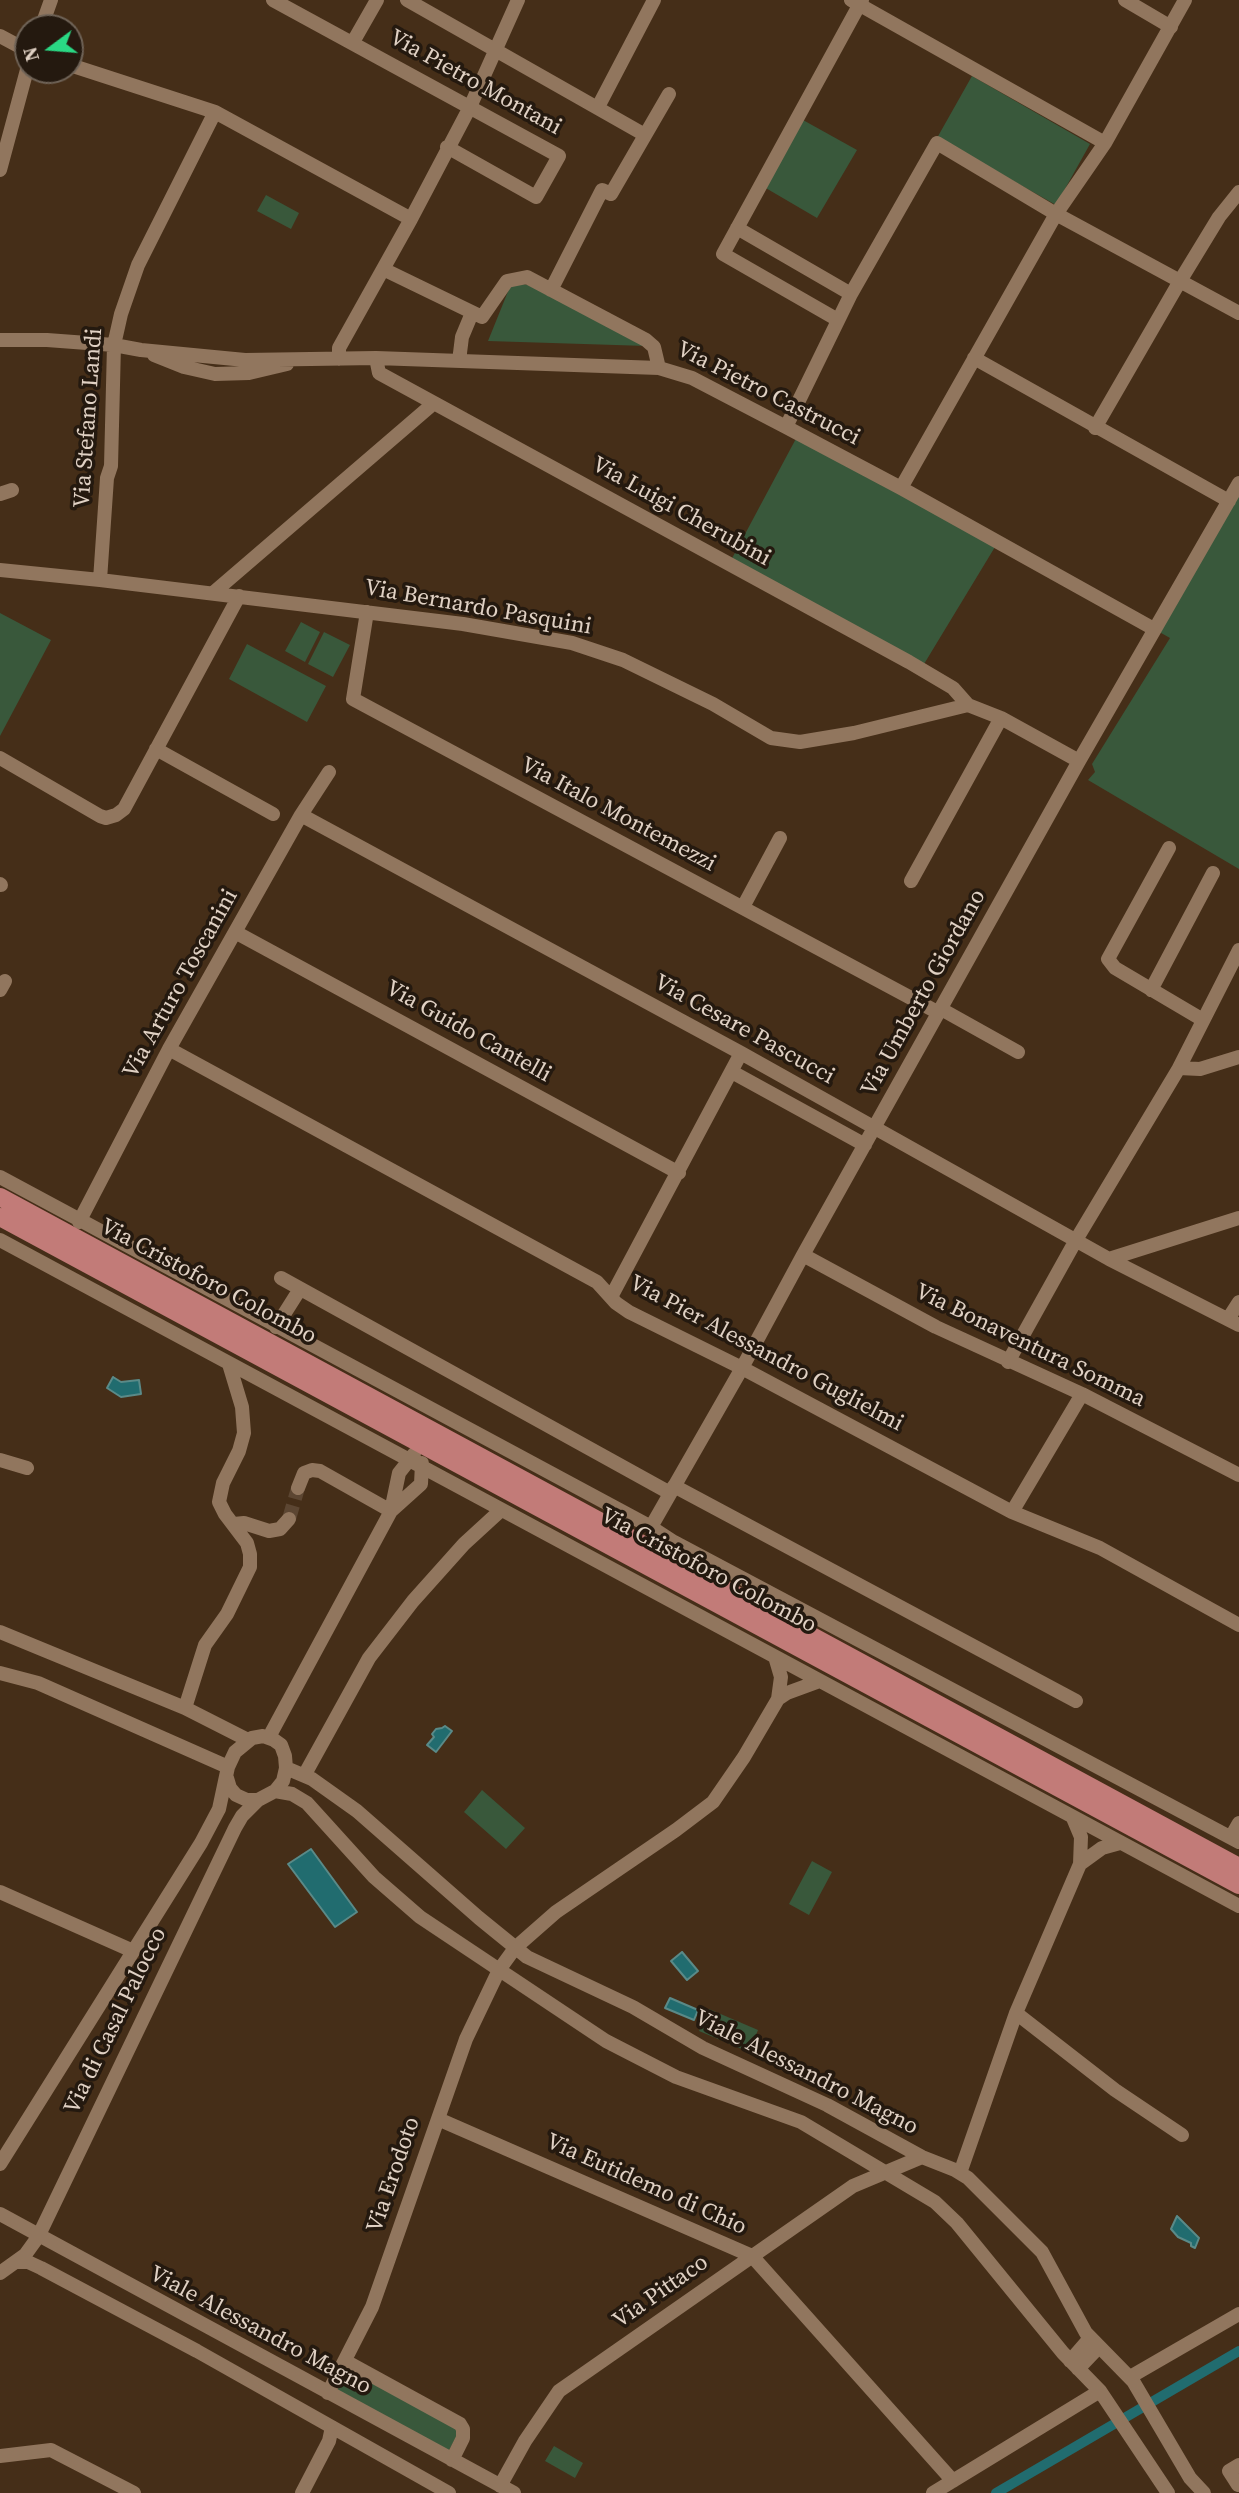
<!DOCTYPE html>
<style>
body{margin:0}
#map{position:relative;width:1239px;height:2493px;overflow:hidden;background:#452e18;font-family:"Source Serif 4",serif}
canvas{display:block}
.north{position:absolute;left:14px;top:14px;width:70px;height:70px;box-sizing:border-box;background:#24190f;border:2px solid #6f6357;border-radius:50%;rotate:254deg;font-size:19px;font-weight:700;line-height:28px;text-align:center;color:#e0d1c4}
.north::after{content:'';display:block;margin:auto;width:24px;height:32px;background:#2ad884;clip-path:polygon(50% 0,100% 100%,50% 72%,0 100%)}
</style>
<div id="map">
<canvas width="1239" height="2493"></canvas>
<div class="north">N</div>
</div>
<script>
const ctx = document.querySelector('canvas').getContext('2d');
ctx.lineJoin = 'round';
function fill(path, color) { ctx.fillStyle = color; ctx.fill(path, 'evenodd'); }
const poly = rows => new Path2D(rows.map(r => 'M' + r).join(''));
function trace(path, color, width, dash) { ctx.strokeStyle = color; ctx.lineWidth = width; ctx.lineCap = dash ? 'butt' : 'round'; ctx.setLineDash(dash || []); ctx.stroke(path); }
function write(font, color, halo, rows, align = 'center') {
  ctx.font = font + ' "Source Serif 4",serif'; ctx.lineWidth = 7; ctx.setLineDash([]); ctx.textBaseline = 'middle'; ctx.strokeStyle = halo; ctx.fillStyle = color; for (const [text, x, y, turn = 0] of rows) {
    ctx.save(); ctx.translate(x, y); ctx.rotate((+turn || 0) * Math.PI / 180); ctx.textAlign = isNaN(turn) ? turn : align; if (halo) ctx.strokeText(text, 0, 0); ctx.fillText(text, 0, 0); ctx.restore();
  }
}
fill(poly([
 [972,76,1090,144,1056,205,937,138],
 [803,120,857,150,817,218,764,187],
 [266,195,299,213,291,229,257,211],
 [523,284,533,286,647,346,488,341,509,289,512,285],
 [799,433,998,542,921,669,729,564],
 [1239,484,1239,869,1088,780,1095,772,1092,764,1170,638,1154,629],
 [0,613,51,640,0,736],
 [301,622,320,632,305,662,285,651],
 [324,632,350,645,333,677,308,664],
 [247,644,326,686,307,722,229,679],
 [482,1790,525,1828,506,1849,464,1812],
 [812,1861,832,1872,809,1915,789,1904],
 [709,2009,758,2030,749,2052,699,2031],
 [348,2370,460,2430,448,2452,336,2392],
 [554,2446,583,2463,575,2478,545,2461]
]), '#39583b');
const water = poly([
 [113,1377,121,1382,139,1380,141,1394,121,1397,107,1388,113,1377],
 [445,1726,452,1731,436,1752,427,1745,434,1737,432,1734,436,1729,442,1728,445,1726],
 [311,1849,357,1912,335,1927,288,1864,311,1849],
 [682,1952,698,1971,687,1980,671,1961,682,1952],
 [670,1998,698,2010,694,2020,665,2008,670,1998],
 [1177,2216,1199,2238,1195,2248,1191,2246,1191,2243,1178,2237,1171,2229,1177,2216]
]);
fill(water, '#216c6f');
trace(water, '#5a8a88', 2);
trace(poly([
 [996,2493,1239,2351]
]), '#216c6f', 10);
trace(poly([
 [289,1519,298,1488]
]), '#5c4632', 14, [14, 7]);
trace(poly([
 [273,0,559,156,536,197,447,147],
 [407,0,645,135],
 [851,0,1105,143],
 [1125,0,1171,27],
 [41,28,51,0],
 [0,36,28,51],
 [353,42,377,0],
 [70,65,215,112,411,219],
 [598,107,654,0],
 [0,170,28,66],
 [737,228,851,294],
 [383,269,482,317,507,281,527,277,646,340,654,347,659,368],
 [551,290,602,190,611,194,669,94],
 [838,320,723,254,862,0],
 [0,340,47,340,114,345,141,350,245,360,376,358,659,368,692,378,786,427,901,488,1154,629],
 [154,355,184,367,215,374,249,373,287,364],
 [376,358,379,373,909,662,953,688,968,705],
 [974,358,1229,501],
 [339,359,339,348,411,219,470,107,518,0],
 [459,361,462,337,472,313],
 [786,427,851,294,937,143,1056,214,1239,313],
 [1095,428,1180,281,1219,217,1239,192],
 [901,488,1056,214,1105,143,1185,0],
 [0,494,12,490],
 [0,570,100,580,463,624,572,643,623,660,713,704,771,738,800,742,854,733,968,705,1001,718,1079,761],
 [100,580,107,478,111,466,114,345,121,314,138,265,215,112],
 [213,593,434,403],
 [367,612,353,699,939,1013],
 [156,749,273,814],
 [0,758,100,816,106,818,116,815,124,809,239,596],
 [301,815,741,1053,1109,1259,1239,1325],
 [1169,848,1108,959,1115,968,1203,1020],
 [911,881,1001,718],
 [0,884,1,885],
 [743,907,780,838],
 [235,932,679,1173],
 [0,990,5,981],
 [1151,990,1213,873],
 [941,1009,1018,1052],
 [169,1049,597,1282,616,1303,629,1312,742,1368,1012,1512,1100,1548,1239,1625],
 [1179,1068,1239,950],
 [732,1072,865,1145],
 [0,1177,651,1527,674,1542,1239,1842],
 [79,1222,169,1049,301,815,329,772],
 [0,1240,1239,1906],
 [803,1255,936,1327,1082,1394,1239,1475],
 [1109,1259,1239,1218],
 [281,1278,670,1493],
 [611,1297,741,1053],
 [1228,1319,1239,1302],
 [276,1327,300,1289],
 [1008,1362,1076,1240,1179,1068,1200,1069,1239,1057],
 [0,1460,27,1468],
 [674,1486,1076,1701],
 [298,1488,304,1473,312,1470,320,1471,391,1511],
 [391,1511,421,1484,422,1463],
 [1012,1512,1082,1394],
 [234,1524,244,1523,269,1531,280,1529,289,1519],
 [651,1527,742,1368,803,1255,1079,761,1239,483],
 [0,1632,185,1708,248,1740],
 [0,1673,38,1683,228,1767],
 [778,1699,787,1693,817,1682],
 [185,1708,205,1645,227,1614,250,1567,250,1554,247,1543,225,1514,219,1502,223,1483,239,1451,244,1433,242,1407,229,1364],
 [269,1737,391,1511,399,1473,414,1454],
 [286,1768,312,1779,357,1811,479,1918,527,1957,633,2007,703,2048,827,2105,922,2157,955,2170,968,2178,1042,2252,1086,2333,1133,2381,1190,2478,1204,2493],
 [305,1774,369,1658,413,1601,464,1544,500,1511],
 [227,1778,230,1788,236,1795,247,1800,258,1800],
 [275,1791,292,1794,307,1803,374,1877,420,1917,606,2041,676,2077,801,2122,935,2202,957,2223,1063,2353,1100,2391,1168,2493],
 [1231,1837,1239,1823],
 [1080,1864,1102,1848,1120,1843],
 [0,1892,133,1951],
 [1016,2013,1115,2090,1182,2135],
 [438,2119,752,2256,953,2481],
 [0,2164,201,1843,219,1809,228,1767,235,1752,252,1738,263,1736,274,1740,281,1745,285,1756,286,1768,283,1781,275,1791,258,1800,242,1816,235,1828,38,2237,25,2255,0,2273],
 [960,2173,1016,2013,1080,1864,1081,1837,1073,1818],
 [0,2214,514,2493],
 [17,2262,28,2262,41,2268,197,2351,449,2493],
 [345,2361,460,2424,463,2429,463,2438,452,2460],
 [1070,2361,1090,2338],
 [1078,2369,1099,2347],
 [1130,2377,1239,2314],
 [328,2393,372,2307,466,2039,499,1970,515,1948,556,1912,676,1830,713,1802,744,1757,778,1699,781,1677,776,1660],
 [0,2456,51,2450,134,2493],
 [1238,2485,1229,2471,1239,2465],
 [500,2486,525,2441,559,2391,853,2186,922,2157],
 [302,2493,329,2441,332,2427],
 [933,2493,1100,2391]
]), '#91765e', 14);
trace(poly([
 [0,1197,1239,1867],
 [0,1217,1239,1885]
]), '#c27b78', 18);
write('23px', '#e0d1c4', '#24190f', [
 ["Via Pietro Montani",475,83,29],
 ["Via Pietro Castrucci",768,394,27],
 ["Via Stefano Landi",89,418,-86],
 ["Via Luigi Cherubini",681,512,29],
 ["Via Bernardo Pasquini",478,608,10],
 ["Via Italo Montemezzi",618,815,28],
 ["Via Arturo Toscanini",181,984,-61],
 ["Via Umberto Giordano",924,993,-61],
 ["Via Cesare Pascucci",744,1030,29],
 ["Via Guido Cantelli",468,1032,29],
 ["Via Cristoforo Colombo",208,1282,28],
 ["Via Bonaventura Somma",1030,1346,26],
 ["Via Pier Alessandro Guglielmi",766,1354,28],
 ["Via Cristoforo Colombo",708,1571,28],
 ["Via di Casal Palocco",116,2021,-64],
 ["Viale Alessandro Magno",806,2073,27],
 ["Via Erodoto",394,2175,-71],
 ["Via Eutidemo di Chio",646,2185,24],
 ["Via Pittaco",661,2292,-35],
 ["Viale Alessandro Magno",260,2331,28]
]);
</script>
